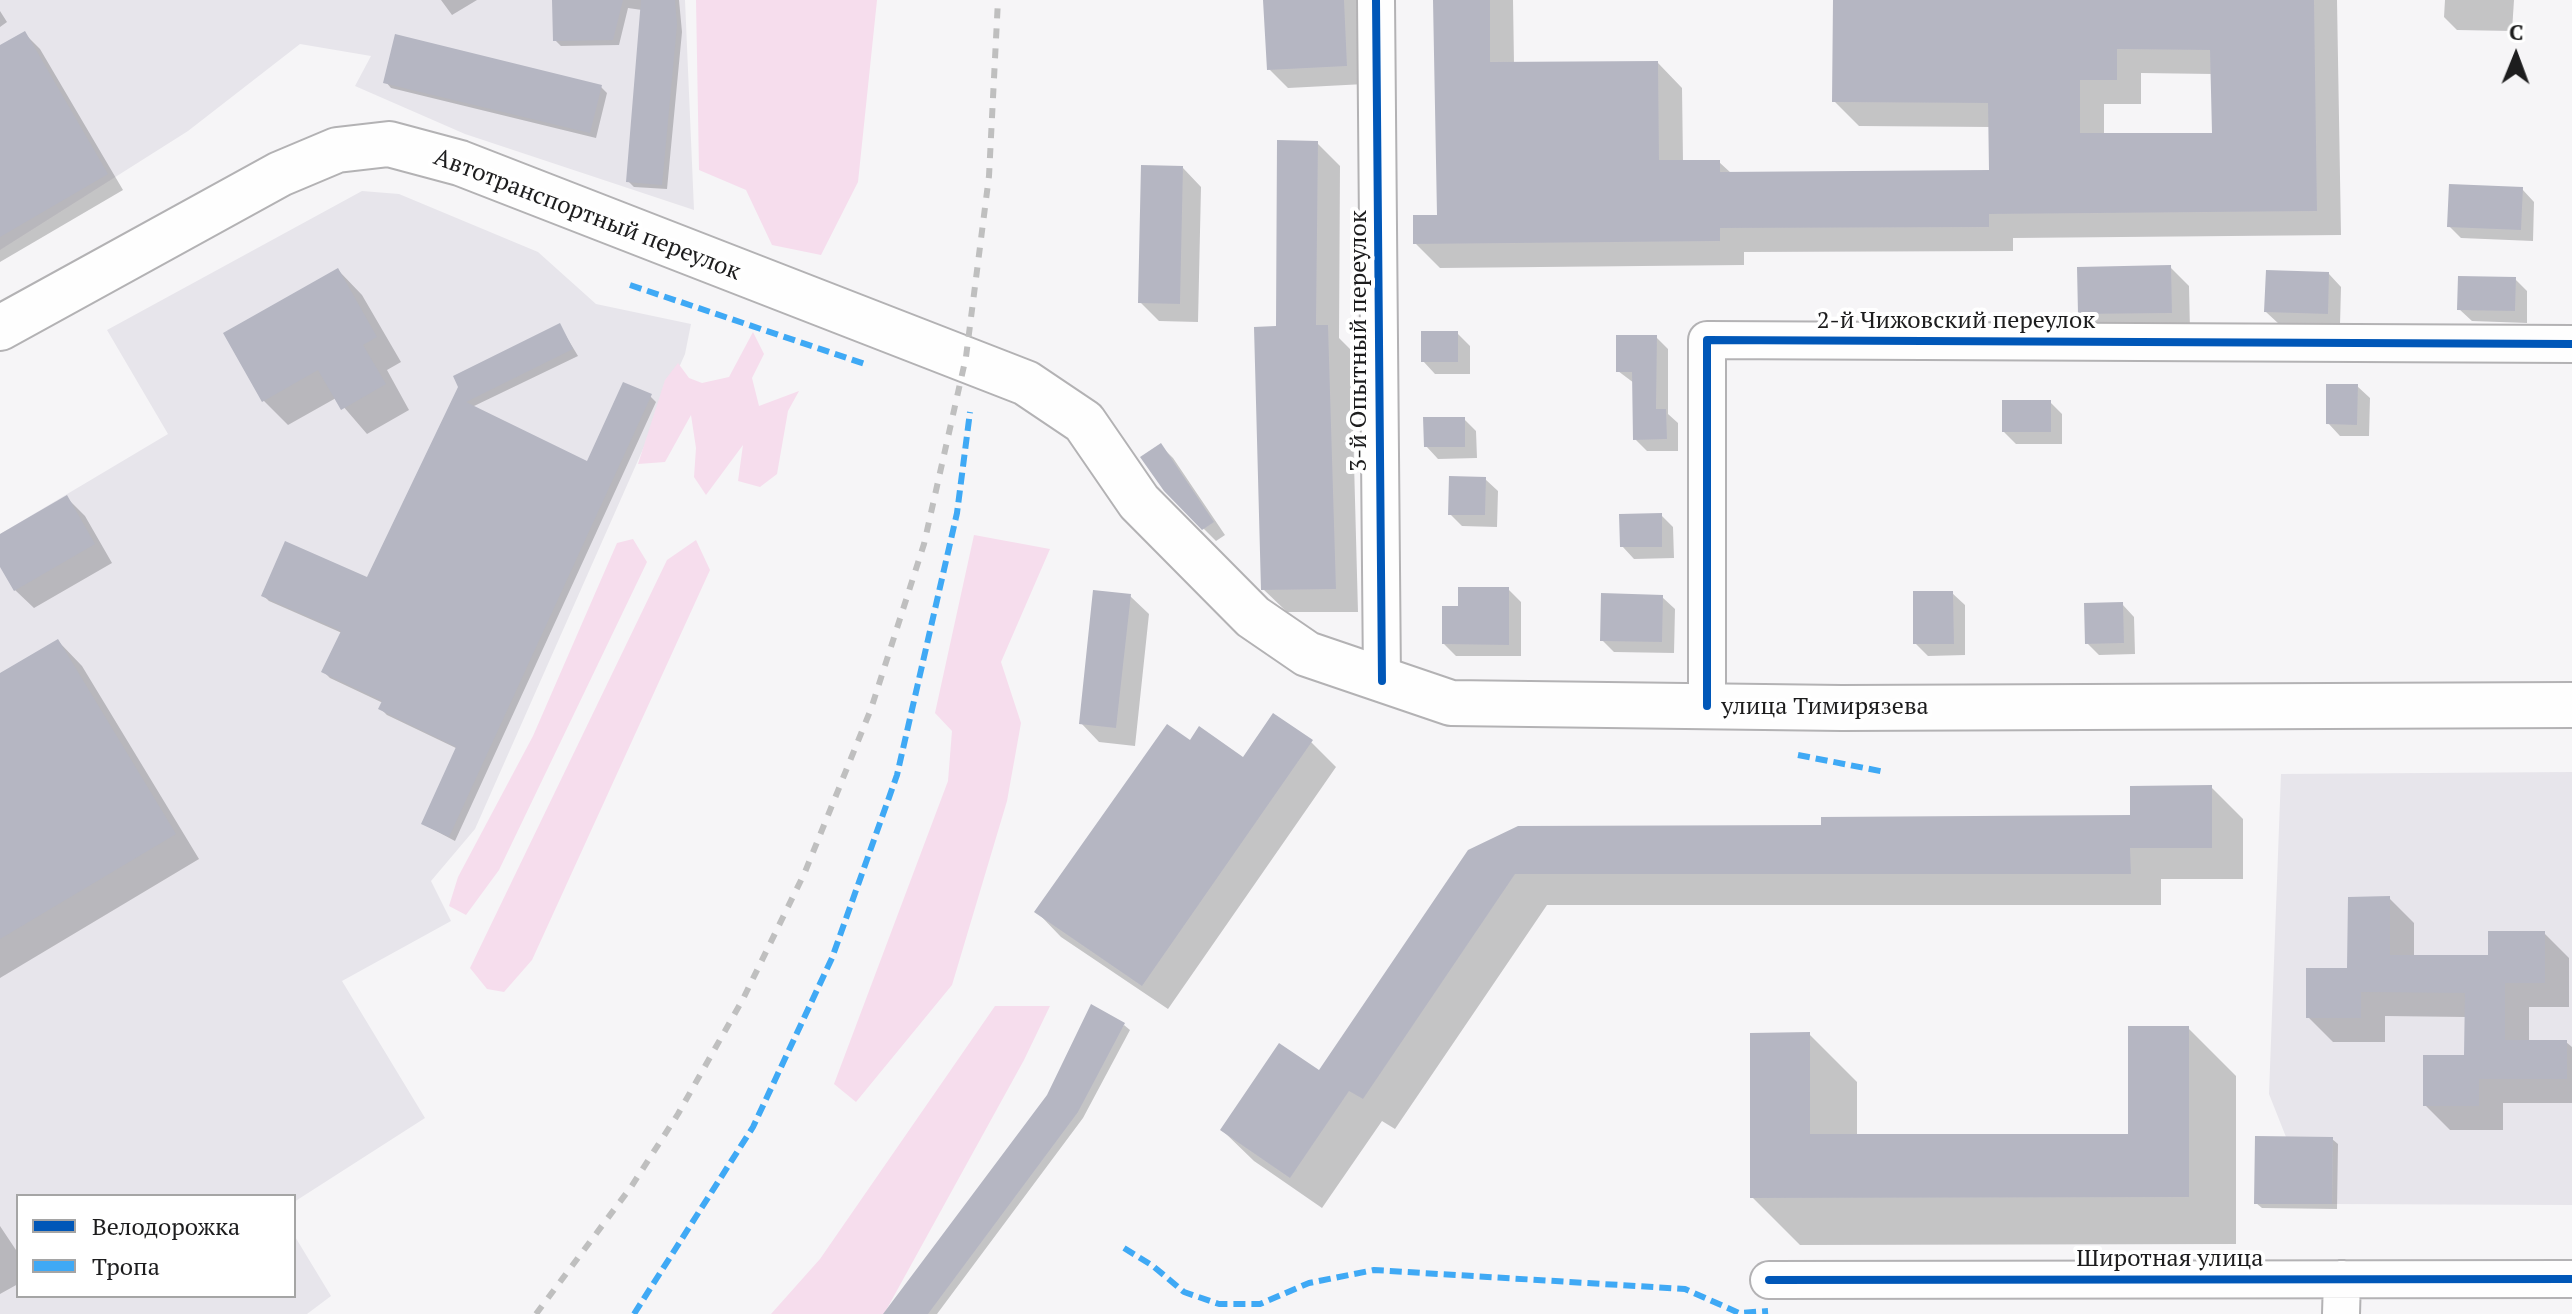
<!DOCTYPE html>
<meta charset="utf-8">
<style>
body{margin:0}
#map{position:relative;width:2572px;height:1314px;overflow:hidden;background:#f6f5f7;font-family:"PT Serif",serif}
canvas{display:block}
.legend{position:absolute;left:16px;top:1194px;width:280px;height:104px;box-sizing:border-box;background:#fff;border:2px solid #a5a5a5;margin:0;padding:10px 14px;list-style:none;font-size:24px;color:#1d1d1e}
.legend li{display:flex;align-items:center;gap:16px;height:40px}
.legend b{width:40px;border:2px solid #a5a5a5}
.north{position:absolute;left:2476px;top:16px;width:80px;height:80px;-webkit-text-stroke:6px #fff;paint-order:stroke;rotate:1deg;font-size:22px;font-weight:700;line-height:32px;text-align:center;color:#1d1d1e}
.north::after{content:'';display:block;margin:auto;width:28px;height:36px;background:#1d1d1e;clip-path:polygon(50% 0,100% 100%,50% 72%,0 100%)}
</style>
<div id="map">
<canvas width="2572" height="1314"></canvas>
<ul class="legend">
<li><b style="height:10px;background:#0057b8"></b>Велодорожка</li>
<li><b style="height:10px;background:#3fa9f5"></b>Тропа</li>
</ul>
<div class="north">С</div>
</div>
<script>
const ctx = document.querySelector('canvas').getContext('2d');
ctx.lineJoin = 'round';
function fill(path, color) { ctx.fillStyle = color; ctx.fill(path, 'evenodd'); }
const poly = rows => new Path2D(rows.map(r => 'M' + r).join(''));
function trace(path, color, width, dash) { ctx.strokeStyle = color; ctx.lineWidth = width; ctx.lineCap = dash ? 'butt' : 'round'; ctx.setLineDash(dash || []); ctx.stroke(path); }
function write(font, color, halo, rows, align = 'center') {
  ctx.font = font + ' "PT Serif",serif'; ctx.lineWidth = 8; ctx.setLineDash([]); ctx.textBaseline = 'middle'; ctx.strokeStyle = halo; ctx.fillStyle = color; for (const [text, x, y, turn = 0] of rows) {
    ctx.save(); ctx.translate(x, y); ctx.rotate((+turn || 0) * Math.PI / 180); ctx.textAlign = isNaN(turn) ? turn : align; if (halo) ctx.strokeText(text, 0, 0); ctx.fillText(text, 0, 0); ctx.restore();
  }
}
fill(poly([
 [0,0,685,0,694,210,465,134,355,86,371,56,300,44,188,131,0,250],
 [362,191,399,194,538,252,596,304,691,324,685,354,475,829,431,881,451,921,342,981,425,1118,294,1202,294,1196,18,1196,18,1296,294,1296,294,1235,331,1296,307,1314,0,1314,0,534,168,434,107,330],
 [2572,772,2572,1205,2332,1204,2333,1137,2286,1137,2269,1094,2281,774]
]), '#e7e5eb');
fill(poly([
 [696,0,877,0,858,182,821,255,772,245,746,190,699,170],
 [753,332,764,354,752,378,759,406,799,391,788,411,777,474,760,487,738,481,743,445,706,495,694,477,696,448,691,415,665,462,638,464,665,380,678,363,689,378,702,383,729,377],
 [974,535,1050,549,1001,662,1021,723,1007,801,952,985,856,1102,834,1084,948,781,952,731,935,713],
 [633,539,647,562,499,870,466,915,449,906,458,877,533,736,617,543],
 [696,540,710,570,532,960,504,992,487,989,470,968,667,560],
 [995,1006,1050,1006,1024,1060,884,1314,771,1314,820,1259]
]), '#f6dded');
fill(poly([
 [441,0,477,0,452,15],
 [554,0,679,0,682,32,667,189,634,187,628,181,642,10,628,8,619,45,561,46,555,40],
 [1265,0,1361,0,1365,84,1288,88,1269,69],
 [1436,0,1513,0,1514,64,1658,63,1682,88,1683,162,1719,162,1731,173,1991,172,1990,127,1859,126,1834,101,1835,0,2337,0,2341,235,2013,238,2013,251,1744,252,1744,265,1440,268,1415,243,1439,217],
 [2141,73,2213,74,2214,135,2104,135,2104,104,2141,104],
 [2445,0,2514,0,2512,31,2457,30,2444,17],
 [0,11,7,22,0,27],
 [24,33,40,49,123,190,0,262,0,47],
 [386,82,601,87,607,93,596,138,391,88],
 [1317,143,1340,166,1339,338,1351,350,1358,612,1287,612,1263,589,1278,328],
 [1183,168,1201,187,1198,322,1159,321,1140,302],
 [2522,189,2534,202,2533,241,2461,238,2449,226],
 [2170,267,2189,286,2190,331,2099,332,2080,313],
 [338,270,362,295,401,362,387,370,409,410,367,434,336,398,288,425,263,400],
 [2329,274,2341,287,2340,325,2279,324,2266,312],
 [2515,279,2527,291,2527,323,2472,321,2459,309],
 [560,326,578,356,472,407,588,464,650,396,656,402,455,841,423,824,458,749,387,715,381,709,383,703,330,678,324,672,342,633,269,601,263,595,368,580,460,387],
 [1457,333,1470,346,1470,374,1435,374,1423,361],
 [1656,337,1668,349,1668,414,1678,423,1678,451,1647,451,1635,439,1634,383,1618,371],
 [2357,386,2370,398,2369,436,2340,436,2328,423],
 [2050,402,2062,414,2062,444,2016,444,2004,432],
 [1464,419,1476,431,1477,458,1438,459,1426,446],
 [1161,446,1173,458,1225,535,1216,541,1165,490],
 [1485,479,1498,491,1497,527,1462,526,1450,514],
 [67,498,85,516,112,563,34,608,15,590,0,563,0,536],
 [1661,515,1673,527,1674,558,1634,559,1622,546],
 [1508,589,1521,602,1521,656,1456,656,1444,644],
 [1952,593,1965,605,1965,655,1928,656,1915,643],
 [1130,596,1149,614,1135,746,1099,742,1081,723],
 [1662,597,1675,609,1674,653,1614,652,1602,640],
 [2122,604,2134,617,2135,654,2099,655,2087,643],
 [58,641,82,666,199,859,0,978,0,676],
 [1190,742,1243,760,1311,742,1336,767,1168,1009,1061,937,1037,912],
 [2211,787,2243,819,2243,879,2161,879,2161,905,1547,905,1395,1129,1382,1121,1322,1208,1254,1161,1222,1130,1320,1073,1469,851,1823,827,2132,817],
 [2389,898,2414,923,2414,957,2490,957,2544,933,2569,958,2569,1007,2529,1007,2529,1042,2566,1042,2572,1047,2572,1103,2503,1103,2503,1130,2450,1130,2425,1105,2466,1057,2466,1017,2385,1016,2385,1042,2333,1042,2308,1017,2349,970],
 [1124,1025,1130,1030,1083,1118,937,1314,886,1314],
 [2188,1028,2236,1076,2236,1244,1800,1245,1752,1197,1809,1034,1857,1082,1857,1136,2130,1136],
 [2332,1139,2338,1144,2337,1209,2262,1208,2256,1203],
 [0,1226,18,1253,18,1284,0,1294]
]), '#0003');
fill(poly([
 [552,0,623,0,613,40,553,41],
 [641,0,675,0,677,25,662,185,626,182],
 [1263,0,1344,0,1347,66,1267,70],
 [1433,0,1490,0,1490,62,1658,61,1659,160,1720,160,1720,172,1989,170,1988,103,1832,102,1833,0,2314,0,2317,211,1989,214,1989,227,1720,228,1720,241,1413,244,1413,215,1437,215],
 [2117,49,2210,50,2212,133,2080,133,2080,80,2117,80],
 [25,31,108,174,0,237,0,45],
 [395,34,602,85,590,133,383,83],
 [1277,140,1318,141,1316,325,1328,325,1336,589,1261,590,1254,327,1276,326],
 [1141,165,1183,166,1180,304,1138,303],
 [2449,184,2523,187,2521,230,2447,227],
 [2171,265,2172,313,2078,314,2077,267],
 [338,268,377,337,363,345,386,384,341,410,318,370,262,402,223,333],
 [2266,270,2329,272,2328,314,2264,312],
 [2458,276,2516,277,2515,311,2457,310],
 [560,323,573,349,466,402,587,461,623,382,652,394,449,837,421,824,456,747,378,709,382,701,321,672,341,631,261,596,285,541,367,577,458,387,453,376],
 [1421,331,1458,331,1458,362,1421,362],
 [1616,335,1657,335,1656,409,1666,409,1667,439,1633,440,1632,372,1616,372],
 [2326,384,2358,384,2357,425,2326,424],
 [2002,400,2051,400,2051,432,2002,432],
 [1423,417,1465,417,1465,447,1424,447],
 [1161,443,1214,522,1202,530,1164,491,1140,457],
 [1449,476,1486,477,1485,515,1448,515],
 [67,495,95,544,14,591,0,567,0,534],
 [1662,513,1662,547,1620,547,1619,514],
 [1458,587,1509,587,1509,645,1442,644,1442,606,1458,606],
 [1093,590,1131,594,1116,728,1079,724],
 [1913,591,1953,591,1954,644,1913,644],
 [1601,593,1663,595,1662,642,1600,641],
 [2123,602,2124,643,2085,644,2084,603],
 [58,639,176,834,0,939,0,673],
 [1273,713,1313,740,1142,986,1034,912,1167,724,1190,740,1199,726,1243,757],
 [2212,785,2212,848,2130,848,2131,874,1515,874,1363,1099,1349,1091,1290,1178,1220,1130,1279,1043,1319,1070,1468,850,1518,826,1821,825,1821,817,2130,815,2130,786],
 [2390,896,2390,955,2488,955,2488,931,2545,931,2545,983,2505,983,2505,1040,2567,1040,2567,1079,2479,1079,2479,1106,2423,1106,2423,1055,2464,1055,2465,993,2361,992,2361,1018,2306,1018,2306,968,2347,968,2348,897],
 [1091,1004,1125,1023,1078,1112,928,1314,883,1314,1047,1095],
 [2128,1026,2189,1026,2189,1197,1750,1198,1750,1033,1810,1032,1810,1134,2128,1134],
 [2255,1136,2333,1137,2332,1204,2254,1204]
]), '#b5b6c2');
const minor = poly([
 [1376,0,1382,681],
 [1707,706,1707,340,2572,344],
 [1769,1280,2572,1279],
 [2341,1314,2342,1279]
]);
const major = poly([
 [0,328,280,174,337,150,389,144,460,163,1026,383,1084,422,1139,502,1253,617,1307,654,1451,703,1842,708,2572,705]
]);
trace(minor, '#b3b2b4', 40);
trace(major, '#b3b2b4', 48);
trace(minor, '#fefefe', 36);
trace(major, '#fefefe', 44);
trace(poly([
 [536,1314,631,1187,678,1114,743,999,805,872,871,709,924,544,966,357,989,176,998,0]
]), '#bfbfbf', 6, [10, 10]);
trace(poly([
 [630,285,868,365],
 [1798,755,1885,772],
 [1124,1248,1153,1266,1184,1292,1219,1304,1260,1304,1309,1283,1374,1270,1685,1289,1739,1313,1768,1311],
 [634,1314,753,1127,832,958,897,775,957,513,970,412]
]), '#3fa9f5', 6, [12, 6]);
trace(poly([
 [1376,0,1382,681],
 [1707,706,1707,340,2572,344],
 [1769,1280,2572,1279]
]), '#0057b8', 8);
write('24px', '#1d1d1e', '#fff', [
 ["Автотранспортный переулок",587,215,21],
 ["2-й Чижовский переулок",1956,321],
 ["3-й Опытный переулок",1359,341,-90],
 ["улица Тимирязева",1825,707],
 ["Широтная улица",2170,1259]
]);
</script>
